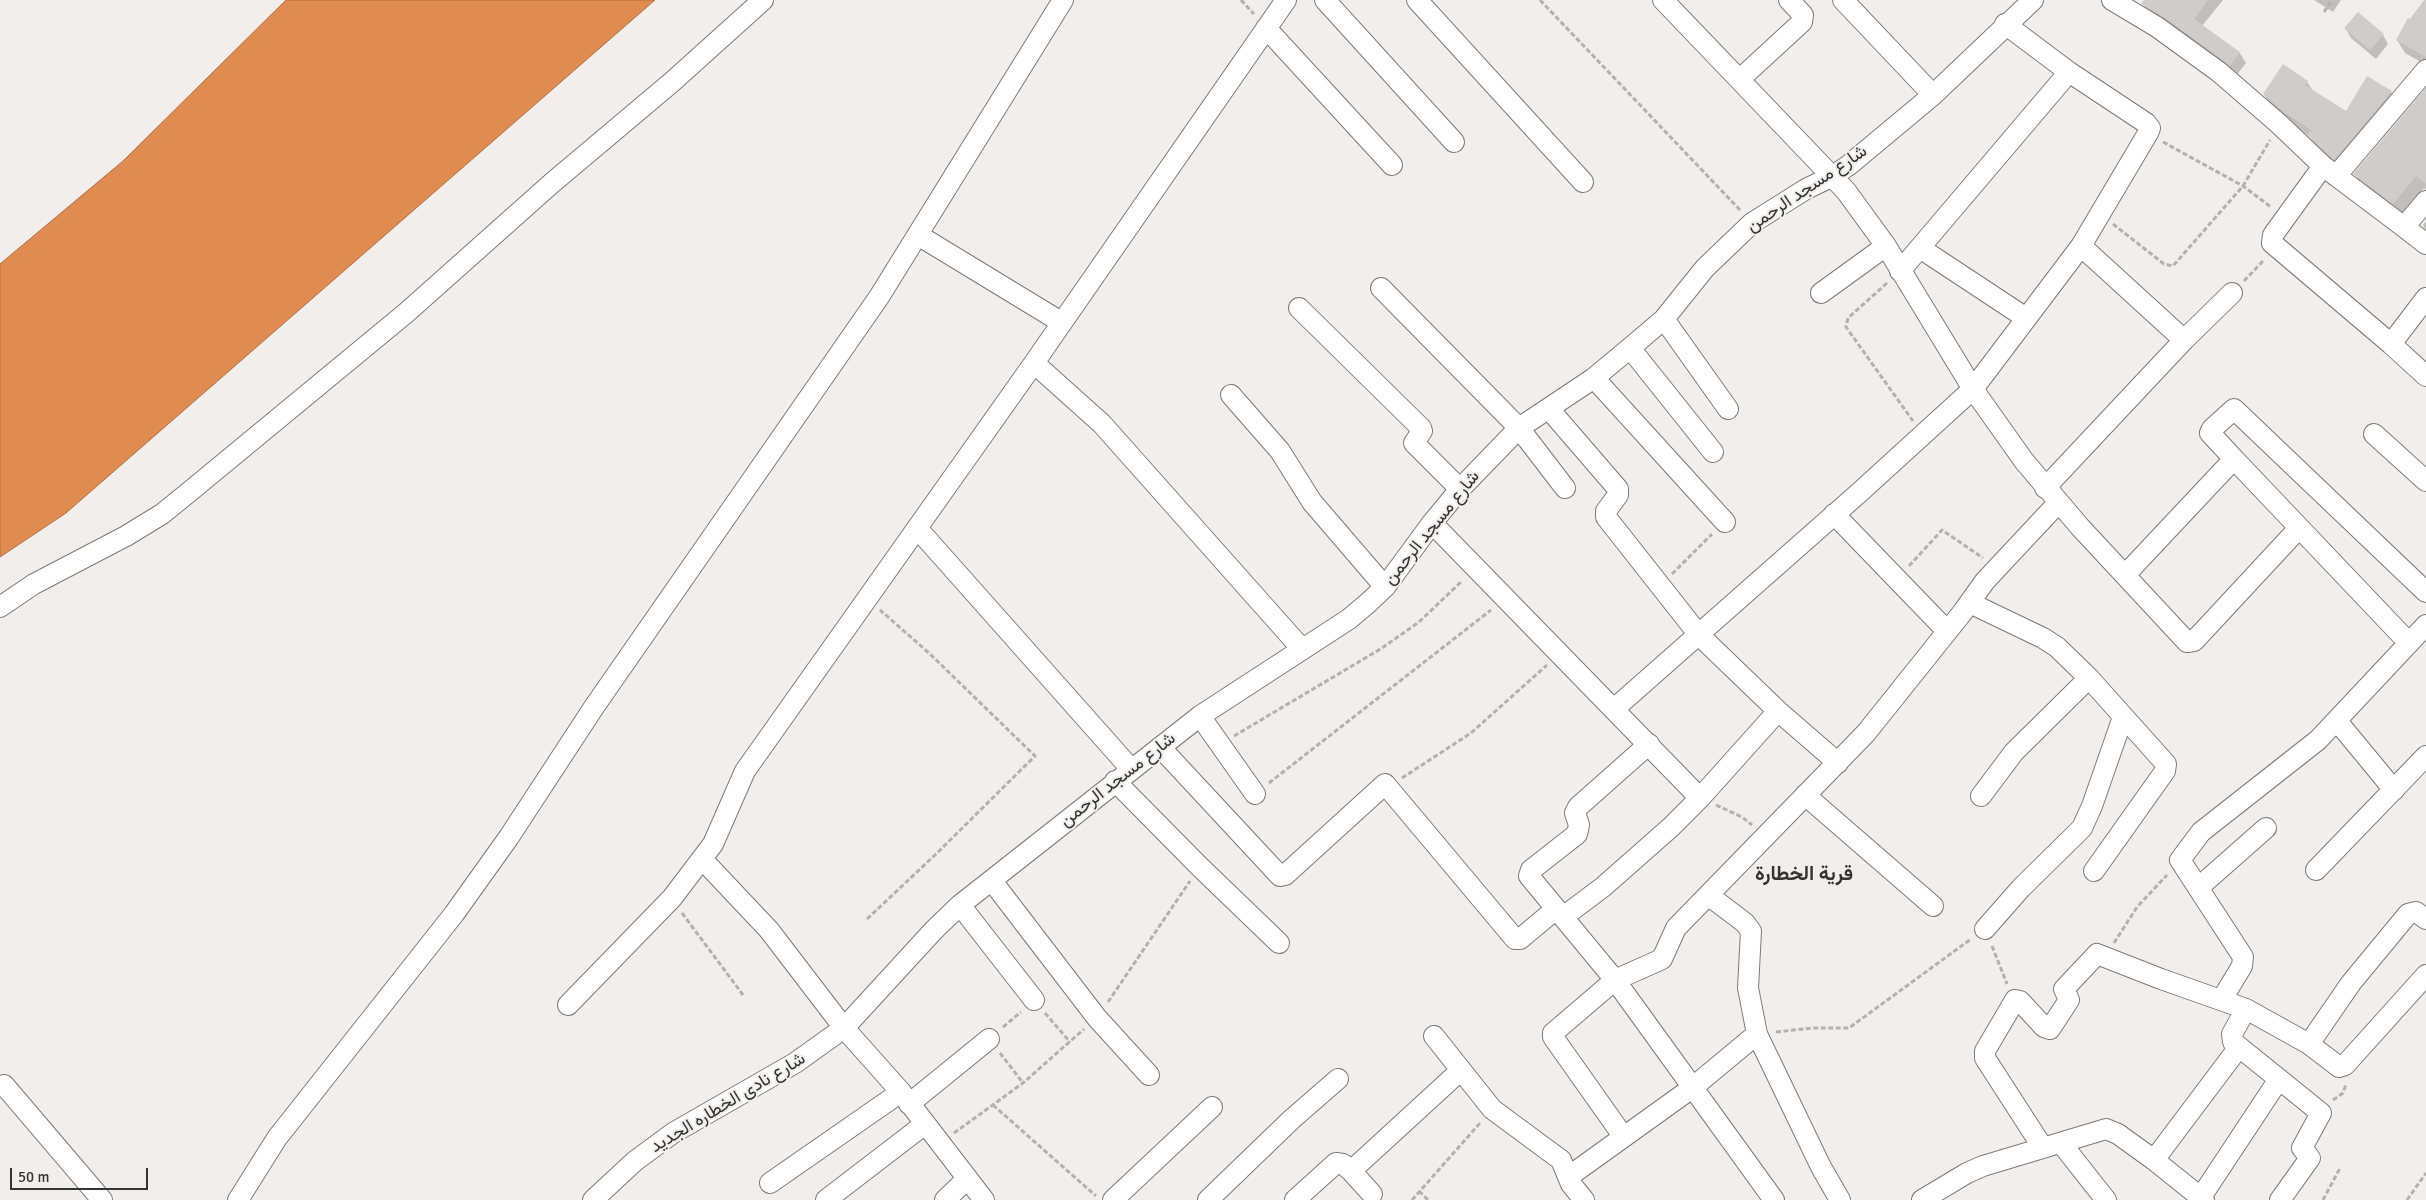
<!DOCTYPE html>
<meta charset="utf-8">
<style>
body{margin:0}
#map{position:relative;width:2426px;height:1200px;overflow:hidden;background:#f2eeec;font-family:Signika,sans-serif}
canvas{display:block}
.scale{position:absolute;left:10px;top:1168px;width:138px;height:22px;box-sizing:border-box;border:2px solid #363433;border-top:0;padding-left:6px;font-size:15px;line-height:18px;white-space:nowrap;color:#363433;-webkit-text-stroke:4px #f2eeec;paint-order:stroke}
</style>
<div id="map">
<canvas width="2426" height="1200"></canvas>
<div class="scale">50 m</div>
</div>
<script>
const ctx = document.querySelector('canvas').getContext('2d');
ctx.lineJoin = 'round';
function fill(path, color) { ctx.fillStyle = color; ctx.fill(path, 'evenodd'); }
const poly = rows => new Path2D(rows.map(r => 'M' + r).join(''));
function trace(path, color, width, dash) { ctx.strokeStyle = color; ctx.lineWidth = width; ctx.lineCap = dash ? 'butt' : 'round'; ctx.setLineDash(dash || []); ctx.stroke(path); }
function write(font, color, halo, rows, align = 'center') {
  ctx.font = font + ' Signika,Vazirmatn,sans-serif'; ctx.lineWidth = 4; ctx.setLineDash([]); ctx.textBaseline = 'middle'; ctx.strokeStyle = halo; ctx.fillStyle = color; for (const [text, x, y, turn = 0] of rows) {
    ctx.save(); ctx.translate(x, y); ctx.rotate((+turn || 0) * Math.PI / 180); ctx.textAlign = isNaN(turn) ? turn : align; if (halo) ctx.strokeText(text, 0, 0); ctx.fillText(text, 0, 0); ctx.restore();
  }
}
const water = poly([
 [286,0,655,0,66,513,0,557,0,264,123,161,286,0]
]);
fill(water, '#e08b4f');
trace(water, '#ad7147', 1);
fill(poly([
 [2146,0,2223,0,2202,26,2239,52,2246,63,2236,76,2149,14,2143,4],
 [2314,0,2341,0,2333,12],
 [2426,0,2426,65,2405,53,2397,40],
 [2346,29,2383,35,2388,44,2376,59,2351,38],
 [2368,77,2391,92,2399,106,2342,172,2317,148,2310,137,2272,108,2264,94,2307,82,2313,91,2346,113],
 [2426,88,2426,190,2424,188,2401,216,2362,187,2355,174],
 [2426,221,2426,231,2423,225]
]), '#0003');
fill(poly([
 [2144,0,2208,0,2194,19,2240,52,2230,66,2164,17,2141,4],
 [2424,0,2426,0,2426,57,2396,40,2408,18,2410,19],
 [2358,12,2384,34,2370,50,2344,28],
 [2283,64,2308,81,2305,85,2346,111,2367,76,2392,91,2334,160,2307,135,2311,130,2284,112,2263,94],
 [2426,88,2426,184,2416,176,2393,204,2353,174]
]), '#cfccca');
const street = poly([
 [1325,0,1454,142],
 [1417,0,1583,182],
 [1663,0,1846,191,1886,246,1973,389,2024,461,2080,527,2187,642,2194,641,2299,528],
 [1843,0,1933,95],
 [2112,0,2157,27,2219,72,2279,124,2323,166,2404,227],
 [1266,28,1392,165],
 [1740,79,1802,22,1803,15,1789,0],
 [2323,166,2273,235,2272,243,2391,344],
 [2336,176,2426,70],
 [2426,201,2404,227,2426,244],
 [918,235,1061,322],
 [2081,246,2184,340],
 [1920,248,2026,318],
 [1900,271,2069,72],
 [1381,288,1519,428,1565,488],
 [1821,293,1886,246],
 [2426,298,2391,344,2426,376],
 [1299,308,1421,428,1422,431,1414,443,1460,489],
 [1664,319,1728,409],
 [1630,348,1713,452],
 [1034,363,1102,424,1302,649],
 [1594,378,1725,522],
 [1231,395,1280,451,1312,502,1385,587],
 [1549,409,1618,489,1618,495,1606,511,1606,517,1699,635,1778,711,1838,763],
 [2374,434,2426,481],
 [2234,459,2210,433,2212,429,2234,409,2426,592],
 [2045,488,2184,340,2232,293],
 [1834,514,1947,631],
 [1432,523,1700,798],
 [917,528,1131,769],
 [2125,575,2234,459,2409,643],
 [1970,603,2043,638,2057,647,2089,678,2166,764,2165,771,2094,871],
 [0,607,34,584,126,536,162,514,194,488,406,313,552,183,672,82,763,0],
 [1614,709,1860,492,1973,389,2081,246,2148,133,2150,128,2146,123,2069,72,2005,24],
 [1200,716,1255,794],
 [2337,721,2394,790],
 [1649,744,1578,807,1575,813,1579,825,1577,834,1531,870,1529,876,1615,980,1774,1200],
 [1160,747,1280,876,1285,875,1385,784,1515,939,1520,939,1556,909],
 [1115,781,1200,867,1279,943],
 [1805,795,1933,906],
 [1981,796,2014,752,2089,678],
 [702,859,769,930,844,1028,901,1092,984,1200],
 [2316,870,2426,756],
 [992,881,1097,1018,1149,1075],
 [2198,888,2266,828],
 [1708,895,1745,923,1751,931,1748,988,1757,1034,1821,1167,1840,1200],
 [960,905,1034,1000],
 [1563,917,1603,887,1671,827,1700,798,1778,711],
 [1985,929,2021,888,2082,828,2092,806,2123,717],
 [2222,999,2242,966,2243,957,2180,860,2201,832,2318,740,2426,625],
 [568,1005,672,898,713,844,745,771,1034,363,1286,0],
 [2246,1009,2232,1034,2233,1042,2321,1113,2302,1148,2310,1158,2280,1200],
 [1434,1036,1492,1109,1561,1160,1571,1184,1584,1200],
 [2309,1044,2351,983,2408,914,2416,912,2426,919],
 [4,1085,102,1200],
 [909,1104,989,1039],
 [1623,1136,1553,1037,1553,1033,1615,980,1662,959,1676,928,1866,733,1962,613,1985,581,2058,503],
 [2061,1143,2106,1200],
 [2043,1148,1985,1058,1985,1051,2015,1000,2020,1001,2044,1027,2050,1029,2069,1000,2064,989,2097,954,2161,979,2246,1009,2309,1044,2339,1067,2345,1065,2426,975],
 [2154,1160,2239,1047],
 [1351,1171,1372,1194],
 [1568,1177,1692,1088,1757,1034],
 [770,1183,901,1092],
 [2201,1197,2279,1079],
 [238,1200,277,1138,454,914,509,837,594,707,879,297,1063,0],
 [593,1200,635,1161,673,1133,795,1063,844,1028,934,930,960,905,1200,716,1349,619,1368,603,1385,587,1432,523,1460,489,1519,428,1594,378,1630,348,1664,319,1705,268,1752,223,1806,189,1833,176,1849,165,1933,95,2033,0],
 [826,1200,925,1124],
 [945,1200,967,1179],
 [1113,1200,1212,1107],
 [1208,1200,1292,1119,1338,1079],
 [1295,1200,1336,1163,1343,1164,1351,1171,1460,1071],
 [1922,1200,1967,1173,1983,1166,2106,1129,2118,1134,2154,1160,2204,1200]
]);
trace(street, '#7d7a78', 22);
trace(poly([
 [1241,0,1254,14],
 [1540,0,1740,210],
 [2324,12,2332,0],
 [2163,142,2243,186,2271,207],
 [2113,224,2164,264,2173,266,2243,186,2270,140],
 [2244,281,2264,260],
 [1887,283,1848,318,1846,327,1913,421],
 [1909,566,1942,530,1983,558],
 [1672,574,1712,534],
 [1234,736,1382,648,1419,622,1462,581],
 [1402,778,1471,733,1547,665],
 [1269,783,1491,610],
 [1716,805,1742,817,1752,825],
 [682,913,743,995],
 [867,919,935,855,1035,756,929,653,880,610],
 [2114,943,2137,907,2167,875],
 [1992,946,2007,984],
 [1108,1002,1190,881],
 [1045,1013,1070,1042],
 [1003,1027,1021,1012],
 [1776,1032,1812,1028,1849,1028,1971,939],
 [1000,1053,1023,1083],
 [2333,1100,2343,1093,2346,1084],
 [993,1105,1096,1196],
 [954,1133,1023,1083,1084,1029],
 [1419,1191,1428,1200],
 [1412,1200,1481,1122],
 [2323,1200,2340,1168],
 [2407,1200,2426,1173]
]), '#b3b0ae', 3, [5, 2.5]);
trace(street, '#fff', 20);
write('18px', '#363433', '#f2eeec', [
 ["شارع مسجد الرحمن",1807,189,-34],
 ["شارع مسجد الرحمن",1432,528,-51],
 ["شارع مسجد الرحمن",1118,780,-38],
 ["شارع نادى الخطاره الجديد",728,1103,-31]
]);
write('bold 20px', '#363433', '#f2eeec', [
 ["قرية الخطارة",1804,875]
]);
</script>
